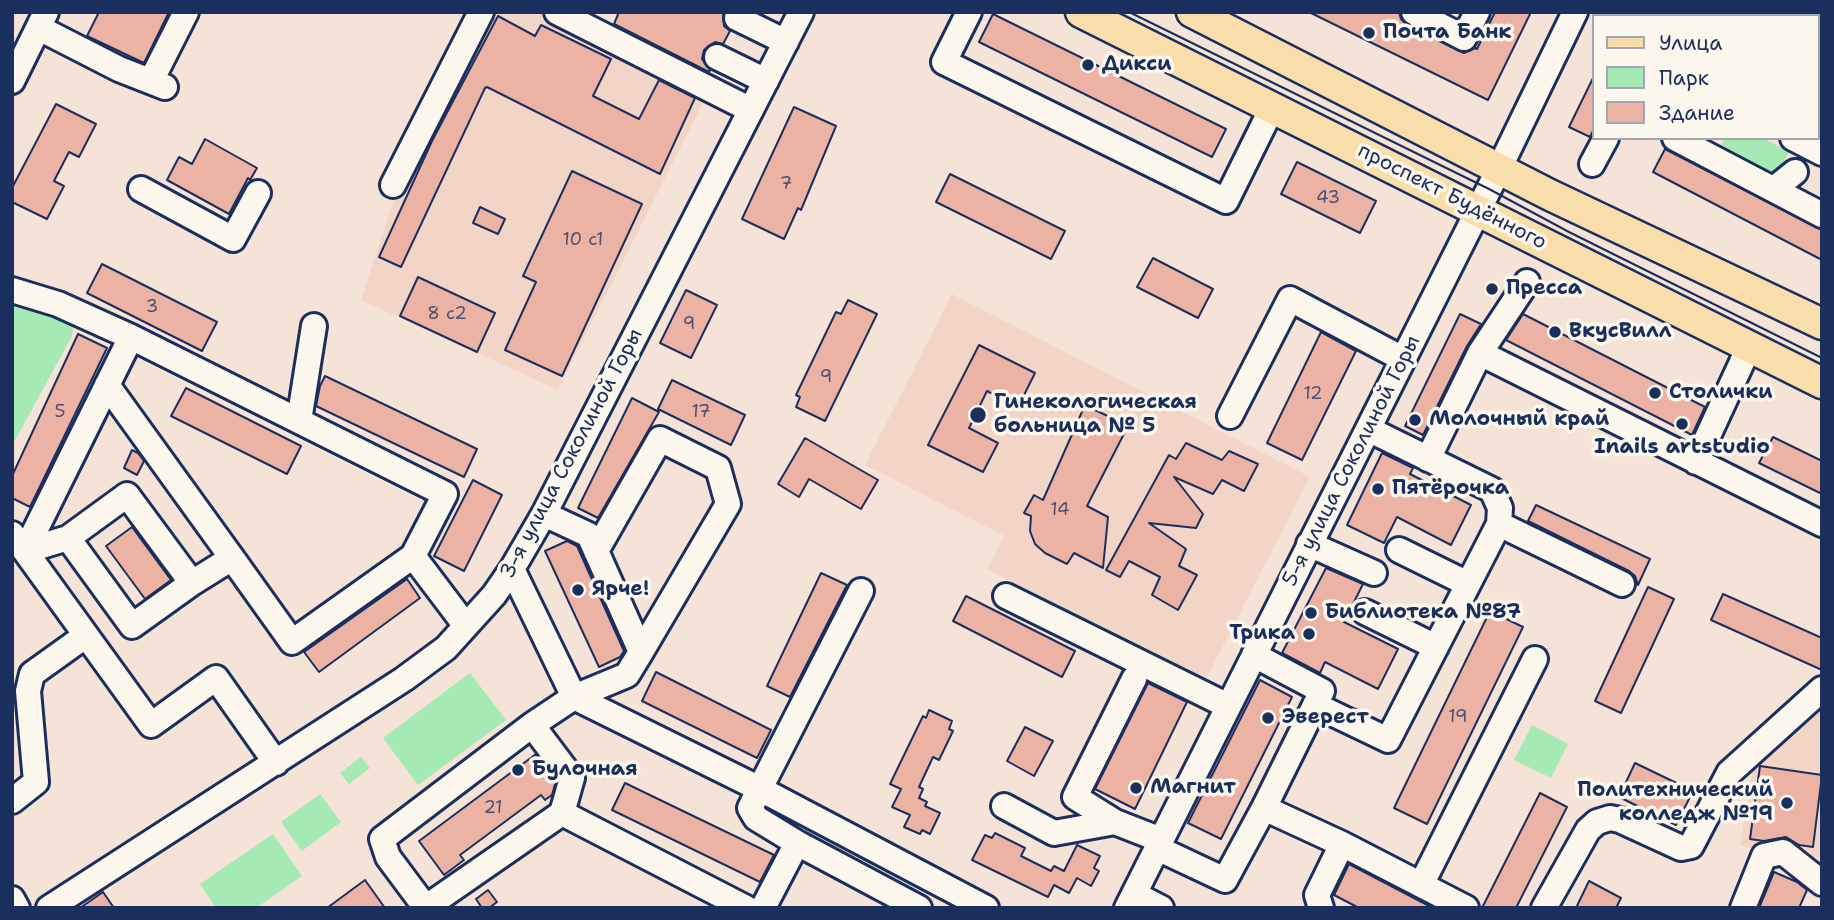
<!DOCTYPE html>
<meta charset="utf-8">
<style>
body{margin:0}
#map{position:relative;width:1834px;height:920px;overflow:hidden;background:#f6e3d7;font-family:"Shantell Sans",sans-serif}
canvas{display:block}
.frame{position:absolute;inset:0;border:14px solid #1b2f5e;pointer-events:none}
.legend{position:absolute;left:1592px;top:14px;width:228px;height:126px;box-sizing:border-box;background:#fbf7ec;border:2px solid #a1a7b3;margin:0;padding:9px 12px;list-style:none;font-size:21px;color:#1b2f5e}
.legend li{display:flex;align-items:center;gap:14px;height:35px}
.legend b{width:35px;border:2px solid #a1a7b3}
</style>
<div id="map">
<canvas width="1834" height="920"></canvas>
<div class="frame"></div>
<ul class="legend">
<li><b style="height:9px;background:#f9deab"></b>Улица</li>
<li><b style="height:19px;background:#a5e9b4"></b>Парк</li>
<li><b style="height:19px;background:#ecb3a5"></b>Здание</li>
</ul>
</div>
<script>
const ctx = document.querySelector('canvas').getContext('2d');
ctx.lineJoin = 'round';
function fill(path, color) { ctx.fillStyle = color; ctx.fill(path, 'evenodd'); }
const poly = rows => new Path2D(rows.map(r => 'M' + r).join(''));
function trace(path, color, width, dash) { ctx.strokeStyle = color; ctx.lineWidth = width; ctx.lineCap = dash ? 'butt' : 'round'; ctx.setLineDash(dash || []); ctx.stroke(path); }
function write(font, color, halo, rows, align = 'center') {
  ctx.font = font + ' "Shantell Sans",sans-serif'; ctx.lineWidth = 7; ctx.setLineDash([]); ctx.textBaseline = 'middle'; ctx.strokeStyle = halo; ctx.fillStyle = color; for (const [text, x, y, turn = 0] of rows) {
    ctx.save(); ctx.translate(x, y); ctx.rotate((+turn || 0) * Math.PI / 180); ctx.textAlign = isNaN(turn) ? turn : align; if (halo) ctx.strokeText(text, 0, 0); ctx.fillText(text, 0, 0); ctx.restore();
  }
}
fill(poly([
 [488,12,540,12,707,95,558,390,361,300,395,196],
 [952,294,1310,477,1205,681,987,569,1004,536,865,465],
 [1822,693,1822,858,1740,846,1755,754]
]), '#f3d5c8');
fill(poly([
 [1725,138,1763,138,1789,152,1776,176,1720,147],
 [12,302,70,320,73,327,72,336,12,446],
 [470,673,506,720,418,785,383,738],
 [1532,725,1568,744,1551,778,1514,760],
 [361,757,370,768,349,784,340,773],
 [320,794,341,822,302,851,281,822],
 [273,834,302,876,256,908,216,908,200,884]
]), '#a5e9b4');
const building = poly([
 [99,12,169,12,144,63,87,36,99,12],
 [619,12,723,12,724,26,730,31,723,44,715,42,704,50,702,59,710,70,709,72,614,24,619,12],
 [1309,12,1399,12,1401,19,1407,25,1464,53,1475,48,1477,49,1495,12,1531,12,1488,100,1309,12],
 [993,14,1226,129,1212,157,979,42,993,14],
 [498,16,535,36,541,25,611,59,593,96,639,119,659,80,695,98,660,174,487,87,485,88,401,267,379,257,432,141,498,16],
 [1594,76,1594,129,1590,137,1569,127,1594,76],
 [56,104,96,124,79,157,69,152,54,181,64,186,47,219,12,202,12,188,56,104],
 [794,107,836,126,801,210,798,208,784,239,742,219,794,107],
 [205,139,257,168,250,180,248,178,229,214,167,180,179,157,192,164,205,139],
 [1665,149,1822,230,1822,260,1653,172,1665,149],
 [1297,162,1376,201,1360,233,1281,194,1297,162],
 [572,171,642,204,562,376,505,350,536,282,523,276,572,171],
 [950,174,1065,231,1051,259,936,202,950,174],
 [480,207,505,219,498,234,473,223,480,207],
 [1153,258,1213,289,1198,318,1137,287,1153,258],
 [102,264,217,322,202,351,87,293,102,264],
 [418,277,495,313,477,352,400,316,418,277],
 [686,290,717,305,691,358,660,343,686,290],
 [848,300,877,314,825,421,796,407,800,397,796,395,836,312,841,314,848,300],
 [1460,314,1481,324,1467,346,1423,435,1405,426,1460,314],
 [1523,314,1705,407,1692,435,1506,340,1523,314],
 [1321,332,1356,351,1302,460,1267,443,1321,332],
 [78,334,107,348,30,507,12,498,12,476,78,334],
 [979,345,1035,373,1018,407,987,391,969,428,998,443,983,472,928,445,979,345],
 [325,376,477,449,464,477,316,406,320,386,325,376],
 [672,380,745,415,731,445,658,409,672,380],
 [186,388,301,446,287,474,171,416,186,388],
 [632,398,659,412,598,518,578,508,632,398],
 [1085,405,1128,426,1087,506,1108,517,1103,568,1074,553,1067,564,1045,553,1035,544,1030,531,1031,516,1024,513,1034,495,1043,500,1085,405],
 [1773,437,1822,461,1822,494,1759,463,1773,437],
 [805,438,878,480,861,509,809,479,799,497,778,484,805,438],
 [1186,443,1222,460,1229,451,1258,464,1244,491,1222,480,1213,494,1174,477,1203,514,1196,528,1149,523,1186,549,1179,566,1197,575,1178,610,1152,595,1160,577,1129,561,1120,577,1106,570,1169,455,1176,459,1186,443],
 [132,450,138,453,144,461,137,475,124,468,132,450],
 [1382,453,1413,468,1410,474,1471,505,1451,545,1397,517,1384,543,1347,525,1382,453],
 [473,480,502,495,464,571,434,556,473,480],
 [1536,505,1650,559,1638,585,1635,576,1629,571,1528,521,1536,505],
 [132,527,171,580,145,599,106,546,132,527],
 [567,541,577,546,624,651,620,657,599,667,545,551,567,541],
 [1326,568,1363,584,1344,622,1398,649,1378,689,1325,662,1320,673,1282,653,1326,568],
 [821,573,847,585,790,697,767,686,821,573],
 [407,579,420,598,319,672,304,652,407,579],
 [1648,587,1674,599,1621,713,1595,701,1648,587],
 [1723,594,1822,638,1822,670,1711,620,1723,594],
 [966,596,1075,651,1062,677,953,621,966,596],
 [1490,611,1523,627,1427,824,1394,808,1490,611],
 [656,672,771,730,757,758,642,701,656,672],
 [1260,680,1292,697,1221,839,1188,823,1260,680],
 [1148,683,1187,702,1135,809,1095,789,1148,683],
 [929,710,952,721,949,729,953,731,939,760,933,757,919,787,923,789,919,798,927,802,925,806,940,813,930,834,922,830,920,834,904,827,910,815,892,807,901,789,890,784,923,716,926,718,929,710],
 [1025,727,1053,741,1034,776,1007,761,1025,727],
 [536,754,556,781,552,795,545,800,541,795,460,855,464,860,444,875,419,841,536,754],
 [1635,763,1693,791,1676,825,1619,797,1635,763],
 [1760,766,1822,775,1813,847,1799,845,1786,837,1764,841,1750,839,1760,766],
 [625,783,774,855,760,882,612,810,625,783],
 [1540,793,1567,807,1516,908,1482,908,1540,793],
 [995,833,1025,848,1021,856,1051,871,1054,866,1064,871,1077,845,1100,856,1094,868,1099,871,1091,886,1077,878,1069,893,1054,885,1048,897,972,860,985,835,992,838,995,833],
 [1349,864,1414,898,1433,908,1359,908,1334,895,1349,864],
 [1774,872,1797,882,1807,890,1799,908,1759,908,1774,872],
 [365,880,385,908,327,908,365,880],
 [1589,881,1621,898,1616,908,1576,908,1589,881],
 [488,890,497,902,489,908,482,908,476,899,488,890],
 [103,892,114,908,80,908,103,892]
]);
fill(building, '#ecb3a5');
trace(building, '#1b2f5e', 2);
const minor = poly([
 [557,12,751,110],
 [969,12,944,62,1226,201,1272,108],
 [1414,12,1464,38,1477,12],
 [1668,16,1670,12],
 [1797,16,1801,12],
 [737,18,786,42],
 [39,28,119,69,165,87],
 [1818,55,1822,56],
 [717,57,766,81],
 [12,81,46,12],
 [151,81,186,12],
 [1675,138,1822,215],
 [1793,138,1822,153],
 [1592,164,1606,138],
 [393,185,481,12],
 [141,189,233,239,258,193],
 [1774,189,1795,172],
 [12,290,58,304,131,337],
 [1480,353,1822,524],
 [107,385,232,558],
 [1230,416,1290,299,1403,359],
 [299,421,314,326],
 [1428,459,1480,353,1527,282],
 [1696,462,1749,347],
 [1499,524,1622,584],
 [12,534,25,551,68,538,127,495,192,583],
 [68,538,132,626,192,583,232,558,292,642,413,556],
 [1309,544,1374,573],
 [1399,550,1468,584],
 [596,551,660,439,718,468,728,504,641,652],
 [512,569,574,697,760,789,986,908],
 [861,591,750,808,756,818,797,843,919,908],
 [1006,596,1228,706],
 [1365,612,1436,647],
 [1315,705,1388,740,1499,524,1500,508,1492,490,1368,429],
 [532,725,572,778,562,813,746,908],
 [276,763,216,678,151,725,25,551,131,337,445,494,413,556,466,626],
 [12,801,36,782,28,691,32,674,85,636],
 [1004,806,1054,833,1115,822,1161,840],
 [1264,808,1342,844,1317,895,1321,908],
 [1115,822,1075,797,1134,679],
 [1342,844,1466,908],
 [1157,848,1225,880,1264,808,1322,691,1254,655],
 [1421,885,1535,659],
 [1134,894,1161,908],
 [12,899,17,908],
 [49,908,404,679,446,648,494,595,512,569,544,514,801,12],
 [425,908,562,813],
 [426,908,388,857,382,839,532,725,574,697,627,675,641,652,589,535,544,514],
 [763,908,797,843],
 [1127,908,1499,169,1575,12],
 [1544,908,1588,830,1597,822,1610,818,1620,820,1681,848,1691,846,1729,773,1822,689],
 [1743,908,1764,856,1783,852,1822,883]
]);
const major = poly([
 [1081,12,1822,383],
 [1192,12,1550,195,1822,324]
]);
trace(minor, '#1b2f5e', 30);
trace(major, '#1b2f5e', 35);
trace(minor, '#fbf7ec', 24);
trace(major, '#f9deab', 30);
trace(poly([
 [1129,12,1489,189,1569,232,1822,358]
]), '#1b2f5e', 2);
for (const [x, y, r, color] of [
 [1369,33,7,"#1b2f5e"],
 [1088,65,7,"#1b2f5e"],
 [1492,289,7,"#1b2f5e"],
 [1555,332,7,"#1b2f5e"],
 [1655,393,7,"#1b2f5e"],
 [978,415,9,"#1b2f5e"],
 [1415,420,7,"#1b2f5e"],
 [1682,424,7,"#1b2f5e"],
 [1378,489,7,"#1b2f5e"],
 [578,590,7,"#1b2f5e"],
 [1311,613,7,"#1b2f5e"],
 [1309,634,7,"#1b2f5e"],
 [1268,718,7,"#1b2f5e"],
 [518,770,7,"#1b2f5e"],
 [1136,788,7,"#1b2f5e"],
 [1787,803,7,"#1b2f5e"]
]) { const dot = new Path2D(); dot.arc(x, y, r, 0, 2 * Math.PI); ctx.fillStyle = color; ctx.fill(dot); trace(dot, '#fbf7ec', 2.5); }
write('18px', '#4f5070', null, [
 ["7",786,184],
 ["43",1328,198],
 ["10 с1",583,240],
 ["3",152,307],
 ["8 c2",447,314],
 ["9",689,324],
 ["9",826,377],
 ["12",1313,394],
 ["5",60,412],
 ["17",701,412],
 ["14",1060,510],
 ["19",1458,717],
 ["21",493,808]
]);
write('bold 21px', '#1b2f5e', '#fbf7ec', [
 ["Почта Банк",1383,33],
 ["Дикси",1102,65],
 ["Пресса",1506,289],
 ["ВкусВилл",1569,332],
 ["Столички",1669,393],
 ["Гинекологическая",994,403],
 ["больница № 5",994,427],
 ["Молочный край",1429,420],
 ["Inails artstudio",1682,448,"center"],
 ["Пятёрочка",1392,489],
 ["Ярче!",592,590],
 ["Библиотека №87",1325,613],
 ["Трика",1295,634,"right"],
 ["Эверест",1282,718],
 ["Булочная",532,770],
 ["Магнит",1150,788],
 ["Политехнический",1773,791,"right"],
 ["колледж №19",1773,815,"right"]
], 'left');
write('21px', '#1b2f5e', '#fbf7ec', [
 ["проспект Будённого",1452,197,27],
 ["3-я улица Соколиной Горы",572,454,-62],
 ["5-я улица Соколиной Горы",1352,461,-63]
]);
</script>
